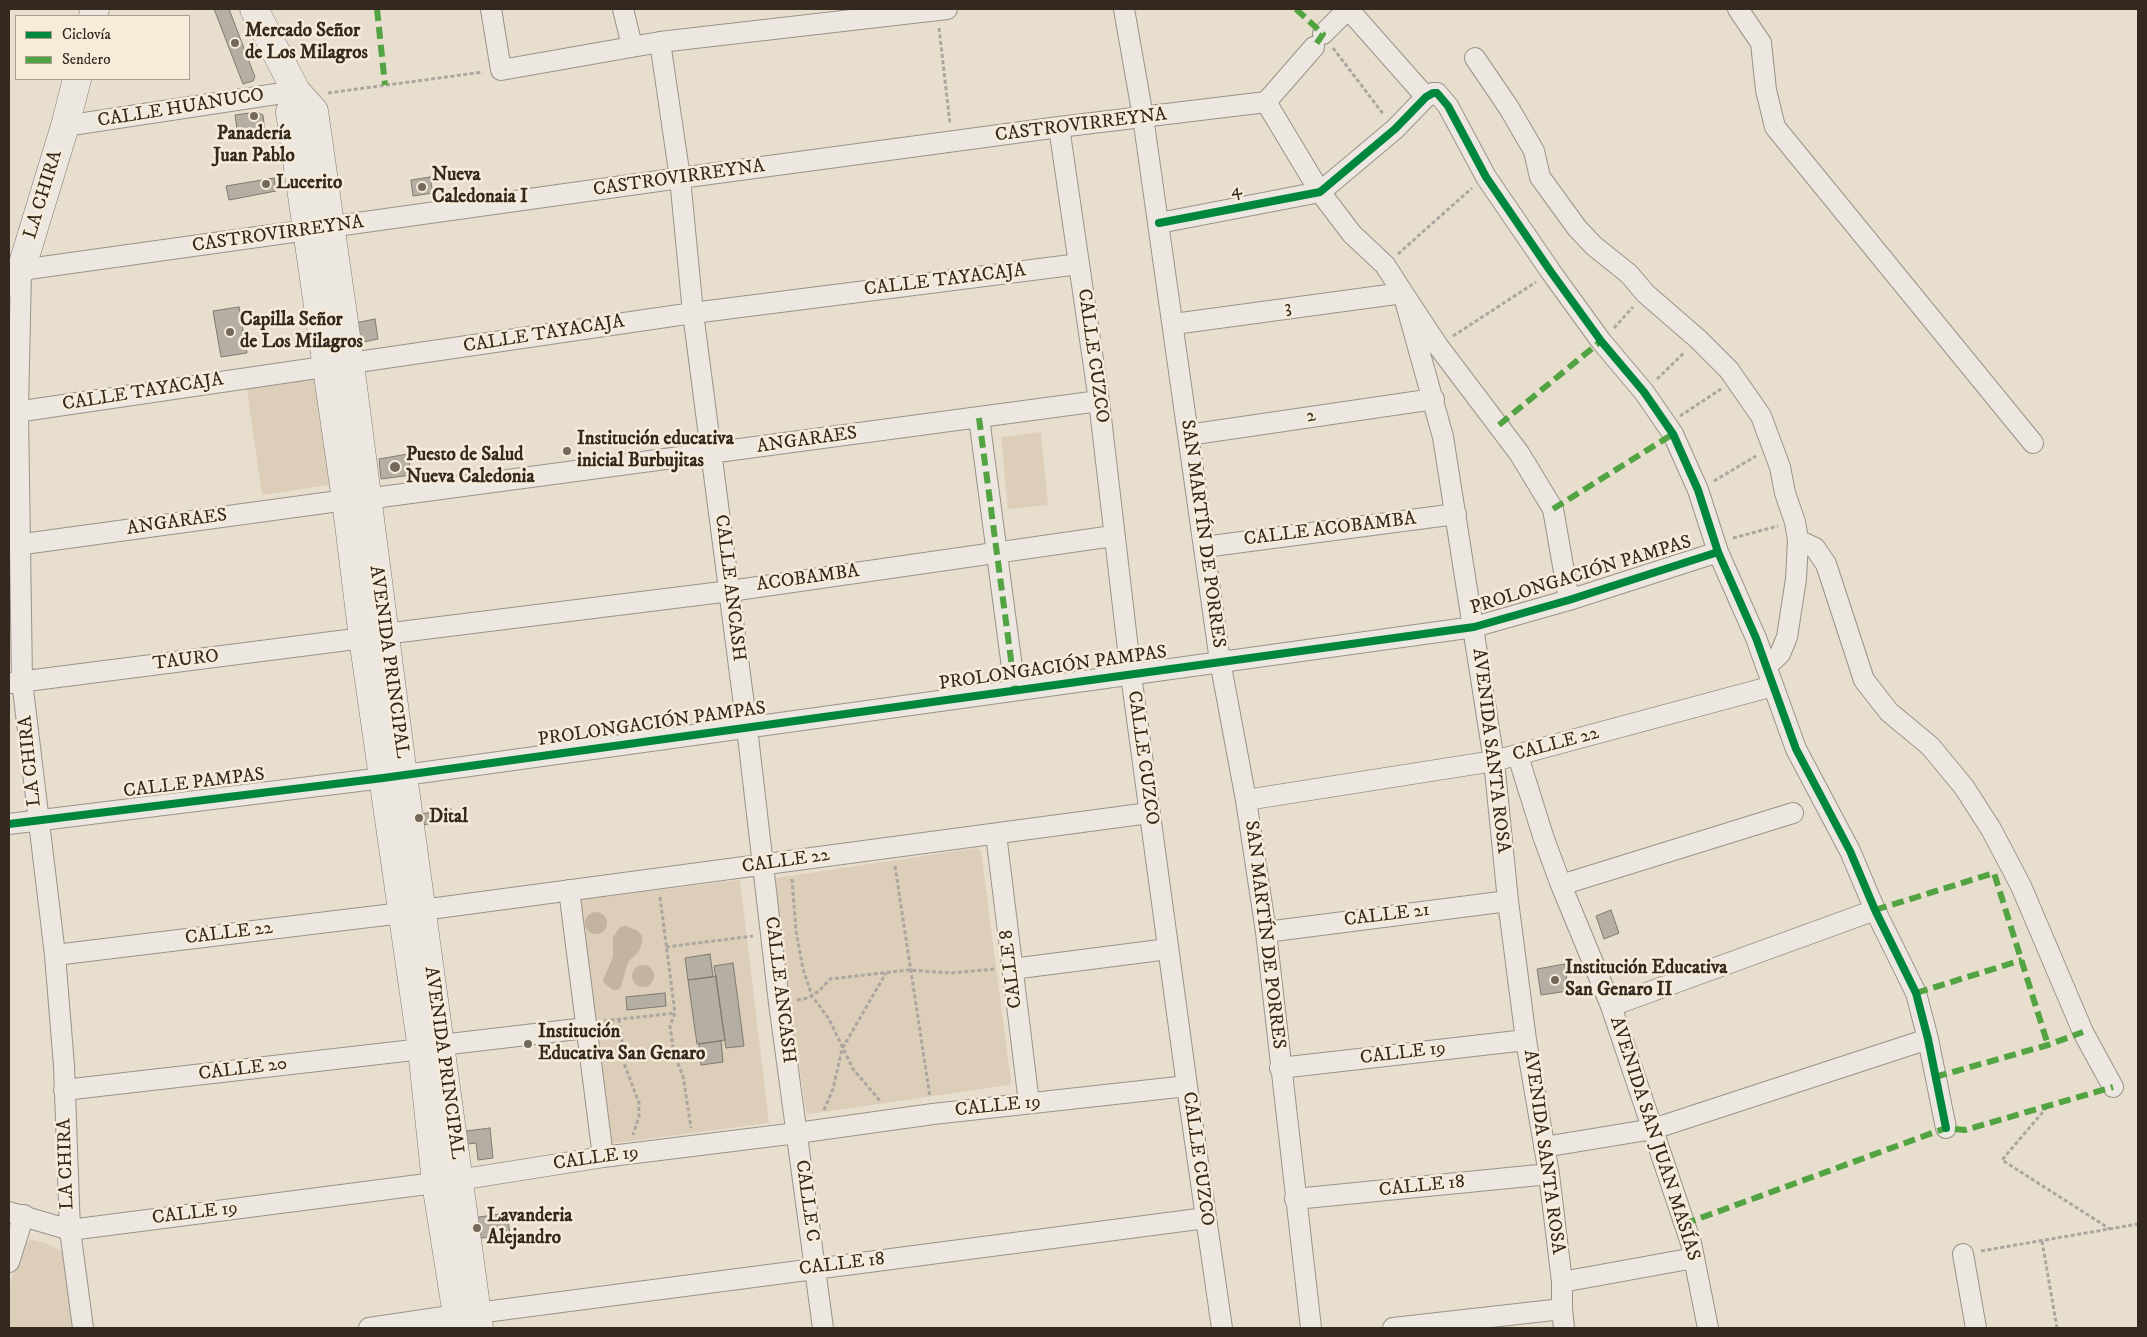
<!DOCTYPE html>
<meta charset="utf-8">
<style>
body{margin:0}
#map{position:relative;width:2147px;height:1337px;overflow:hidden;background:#e8dece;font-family:"IM FELL DW Pica",serif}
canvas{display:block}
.frame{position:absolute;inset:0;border:10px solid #33291e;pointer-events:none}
.legend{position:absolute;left:15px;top:15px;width:175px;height:65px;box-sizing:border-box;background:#f7ebd9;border:1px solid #a99d8e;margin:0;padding:6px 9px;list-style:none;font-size:15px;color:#33291e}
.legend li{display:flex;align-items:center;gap:10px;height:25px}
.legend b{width:25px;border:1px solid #a99d8e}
</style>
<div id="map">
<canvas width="2147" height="1337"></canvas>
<div class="frame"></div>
<ul class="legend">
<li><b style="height:6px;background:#00873e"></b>Ciclovía</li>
<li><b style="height:6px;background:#52a341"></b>Sendero</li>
</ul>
</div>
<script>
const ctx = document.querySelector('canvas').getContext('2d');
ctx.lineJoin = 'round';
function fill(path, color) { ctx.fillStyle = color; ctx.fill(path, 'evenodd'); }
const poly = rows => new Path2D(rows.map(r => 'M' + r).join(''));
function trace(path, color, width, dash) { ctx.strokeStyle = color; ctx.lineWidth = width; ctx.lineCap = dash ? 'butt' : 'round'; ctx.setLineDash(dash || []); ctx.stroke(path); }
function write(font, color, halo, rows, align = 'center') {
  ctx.font = font + ' "IM FELL DW Pica",serif'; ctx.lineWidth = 5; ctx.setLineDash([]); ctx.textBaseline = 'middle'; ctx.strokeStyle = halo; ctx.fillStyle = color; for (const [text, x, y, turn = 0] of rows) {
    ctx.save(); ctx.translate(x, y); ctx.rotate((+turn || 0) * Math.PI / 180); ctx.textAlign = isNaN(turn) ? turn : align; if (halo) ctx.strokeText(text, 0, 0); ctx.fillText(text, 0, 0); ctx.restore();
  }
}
fill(poly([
 [319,372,335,484,262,495,246,383],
 [1041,432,1048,505,1008,509,1001,437],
 [977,848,981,851,1011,1082,1009,1085,809,1114,806,1112,774,886,776,878],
 [740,880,769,1123,607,1144,578,900],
 [31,1240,46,1243,65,1253,76,1328,9,1328,9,1288,22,1244]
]), '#dcceb9');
fill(poly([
 '585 923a11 11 0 1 1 22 0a11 11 0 1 1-22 0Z',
 [626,926,638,931,642,936,642,943,639,951,628,962,621,987,618,990,613,990,604,983,603,980,613,957,613,937,620,927],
 '632 976a11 11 0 1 1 22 0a11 11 0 1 1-22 0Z'
]), '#c2b4a0');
const building = poly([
 [214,9,229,9,255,77,253,81,243,84,214,9],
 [257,112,263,115,265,132,238,136,235,115,257,112],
 [430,177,433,193,413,196,411,180,430,177],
 [274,178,276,191,229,200,226,186,274,178],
 [239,307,247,353,221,357,213,311,239,307],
 [375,319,378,339,359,343,355,323,375,319],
 [408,454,411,475,381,479,379,459,408,454],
 [451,809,453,820,416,826,415,815,451,809],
 [1611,910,1619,933,1604,939,1596,916,1611,910],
 [710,954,713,977,688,980,685,958,710,954],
 [733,963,744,1046,726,1048,714,966,733,963],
 [1565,964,1568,991,1541,995,1537,969,1565,964],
 [716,976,725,1040,697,1044,688,980,716,976],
 [665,993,666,1006,627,1010,626,997,665,993],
 [721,1041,723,1062,701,1065,699,1044,721,1041],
 [490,1128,493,1158,478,1160,476,1143,459,1145,458,1132,490,1128],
 [507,1213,510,1234,475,1239,472,1218,507,1213]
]);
fill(building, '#b5aea3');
trace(building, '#817a71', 1);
const street = poly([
 [491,9,501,70,660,42,947,9],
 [623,9,632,46],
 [1124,9,1143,117,1220,661,1246,800,1266,932,1311,1328],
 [1738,9,1761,43,1766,90,1775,127,2033,443],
 [1323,34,1347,10,1350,11,1426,97],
 [660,42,680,178,693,313,747,728,779,1003,823,1328],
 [1475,58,1509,108,1534,151,1540,177,1577,228,1594,246,1629,274,1646,294,1698,339,1729,370,1761,416,1780,467,1785,493,1795,522,1798,540,1796,579,1787,637,1780,654,1767,666],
 [1266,102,1320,192,1352,234,1385,265,1403,293,1443,437,1494,761,1508,901,1526,1040,1549,1174,1562,1282,1562,1309,1564,1328],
 [65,126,296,91],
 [1059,127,1099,401,1131,675,1187,1086,1222,1328],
 [1159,223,1320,192,1395,129,1426,97,1433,93,1437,93,1448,106,1486,177,1551,272,1601,341,1644,392,1673,434,1698,490,1718,552,1756,638,1796,749,1850,851,1875,910,1916,993,1928,1039,1946,1128],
 [1174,324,1403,293,1438,346,1519,453,1553,509,1569,600],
 [9,413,693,313,1079,264],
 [979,418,1015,690],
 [1188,435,1434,399],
 [366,499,1099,401],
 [1798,540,1815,548,1826,564,1864,680,1889,712,1930,746,1964,787,1991,829,2021,886,2083,1032,2113,1087],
 [9,546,346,500],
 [1204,547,1456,514],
 [384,634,730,591,1113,536],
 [11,683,363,638],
 [1518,756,1543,836,1561,885,1611,1006,1691,1243,1708,1328],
 [1246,800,1494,761,1773,686],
 [9,824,383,778,1474,627,1569,600,1718,552],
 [996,834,1029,1103],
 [1561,885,1793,813],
 [569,890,603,1157],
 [422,910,1149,813],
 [1266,932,1508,901],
 [55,955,402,913],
 [1012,969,1168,949],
 [1611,1006,1875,910],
 [441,1045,586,1028],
 [1280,1068,1526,1040],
 [64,1090,422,1049],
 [1544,1147,1653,1129,1928,1039],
 [1295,1199,1549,1174],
 [9,1212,70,1230,458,1180,603,1157,797,1133,933,1114,1187,1086],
 [1963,1254,1976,1328],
 [9,1262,24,1215],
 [1562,1282,1694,1258],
 [477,1313,1206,1218],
 [83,1328,70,1230,64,1066,55,955,22,681,18,412,21,270,680,178,1059,127,1266,102,1314,47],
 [369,1328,457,1315],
 [1393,1328,1562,1309]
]);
const secondary = poly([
 [254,9,296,91,314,111,350,364,403,775,479,1328],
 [93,16,95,9],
 [296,91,290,112,346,500,363,638,422,1049,436,1183,459,1328],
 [9,283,21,270,65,126,77,79]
]);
trace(street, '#9a9389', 22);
trace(secondary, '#817a71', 29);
trace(poly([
 [939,28,950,124],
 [1333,48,1384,115],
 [328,93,483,72],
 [1398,254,1472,188],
 [1614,328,1633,307],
 [1453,336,1536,282],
 [1657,379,1685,352],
 [1680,416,1721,389],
 [1714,481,1756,456],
 [1733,538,1778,526],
 [895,866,930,1097],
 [792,879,796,931,803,969,812,996,829,1019,853,1069,881,1102],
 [660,897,675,1013,670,1026,674,1054,683,1076,691,1128],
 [666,947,753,936],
 [797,1000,808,998,819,991,830,979,909,970,951,973,995,969],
 [619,1019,625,1066,639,1103,639,1116,633,1135],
 [604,1021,675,1013],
 [2047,1107,2002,1160,2110,1229],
 [824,1110,833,1089,842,1049,886,973],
 [2042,1241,2057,1328],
 [1981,1251,2138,1224]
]), '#aba69f', 3, [4, 2.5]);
trace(street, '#ece7e0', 20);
trace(secondary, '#ece7e0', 28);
trace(poly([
 [377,9,385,85],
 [937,9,937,10],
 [1296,9,1323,34,1314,47],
 [979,418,1015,690],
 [1499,425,1601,341],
 [1553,509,1673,434],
 [1875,910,1994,873,2048,1045],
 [1916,993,2022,960],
 [1935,1077,2048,1045,2083,1032],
 [1684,1224,1946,1128,1965,1130,2113,1087]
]), '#52a341', 6, [12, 6]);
trace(poly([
 [1159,223,1320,192,1395,129,1426,97,1433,93,1437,93,1448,106,1486,177,1551,272,1601,341,1644,392,1673,434,1698,490,1718,552,1756,638,1796,749,1850,851,1875,910,1916,993,1928,1039,1946,1128],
 [9,824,383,778,1474,627,1569,600,1718,552]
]), '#00873e', 8);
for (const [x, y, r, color] of [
 [235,43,5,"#72685c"],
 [254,116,5,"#72685c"],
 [266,184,5,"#72685c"],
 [422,187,5,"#72685c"],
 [230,332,5,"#72685c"],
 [567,451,5,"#72685c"],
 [395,467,6,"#72685c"],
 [419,818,5,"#72685c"],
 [1555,980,5,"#72685c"],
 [528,1044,5,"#72685c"],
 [477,1228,5,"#72685c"]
]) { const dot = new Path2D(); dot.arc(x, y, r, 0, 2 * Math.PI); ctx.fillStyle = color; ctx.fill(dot); trace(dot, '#f7ebd9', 2); }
write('bold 19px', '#33291e', '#f7ebd9', [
 ["Mercado Señor",245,32],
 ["de Los Milagros",245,54],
 ["Panadería",254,135,"center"],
 ["Juan Pablo",254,157,"center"],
 ["Nueva",432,176],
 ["Caledonaia I",432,198],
 ["Lucerito",276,184],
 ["Capilla Señor",240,321],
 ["de Los Milagros",240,343],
 ["Institución educativa",577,440],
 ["inicial Burbujitas",577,462],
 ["Puesto de Salud",406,456],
 ["Nueva Caledonia",406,478],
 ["Dital",429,818],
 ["Institución Educativa",1565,969],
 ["San Genaro II",1565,991],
 ["Institución",538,1033],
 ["Educativa San Genaro",538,1055],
 ["Lavanderia",487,1217],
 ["Alejandro",487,1239]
], 'left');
write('19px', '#33291e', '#f7ebd9', [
 ["CALLE HUANUCO",181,109,-9],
 ["CASTROVIRREYNA",1081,126,-7],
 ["CASTROVIRREYNA",679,179,-8],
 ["4",1236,191,-11],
 ["LA CHIRA",44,195,-73],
 ["CASTROVIRREYNA",278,235,-8],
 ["CALLE TAYACAJA",945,281,-7],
 ["3",1288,308,-8],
 ["CALLE TAYACAJA",544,335,-9],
 ["CALLE CUZCO",1092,356,82],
 ["CALLE TAYACAJA",143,393,-9],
 ["2",1311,417,-8],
 ["ANGARAES",807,441,-8],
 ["ANGARAES",177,523,-8],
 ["CALLE ACOBAMBA",1330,530,-7],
 ["SAN MARTÍN DE PORRES",1202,534,82],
 ["PROLONGACIÓN PAMPAS",1581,576,-17],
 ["ACOBAMBA",808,579,-8],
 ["CALLE ANCASH",729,588,83],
 ["TAURO",186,661,-7],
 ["AVENIDA PRINCIPAL",388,662,82],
 ["PROLONGACIÓN PAMPAS",1053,669,-8],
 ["PROLONGACIÓN PAMPAS",652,725,-8],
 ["CALLE 22",1556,745,-15],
 ["AVENIDA SANTA ROSA",1490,751,83],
 ["CALLE CUZCO",1142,758,82],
 ["LA CHIRA",31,761,-96],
 ["CALLE PAMPAS",194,784,-7],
 ["CALLE 22",786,862,-8],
 ["CALLE 21",1387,916,-7],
 ["CALLE 22",229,934,-7],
 ["SAN MARTÍN DE PORRES",1264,935,83],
 ["CALLE 8",1012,969,-97],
 ["CALLE ANCASH",779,990,83],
 ["CALLE 19",1403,1054,-7],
 ["AVENIDA PRINCIPAL",443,1063,82],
 ["CALLE 20",243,1070,-7],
 ["CALLE 19",998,1107,-6],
 ["AVENIDA SAN JUAN MASÍAS",1654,1139,72],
 ["AVENIDA SANTA ROSA",1543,1152,82],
 ["CALLE 19",596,1159,-8],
 ["CALLE CUZCO",1197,1159,82],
 ["LA CHIRA",67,1164,-92],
 ["CALLE 18",1422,1187,-6],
 ["CALLE C",806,1201,82],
 ["CALLE 19",195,1214,-7],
 ["CALLE 18",842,1265,-7]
]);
</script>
